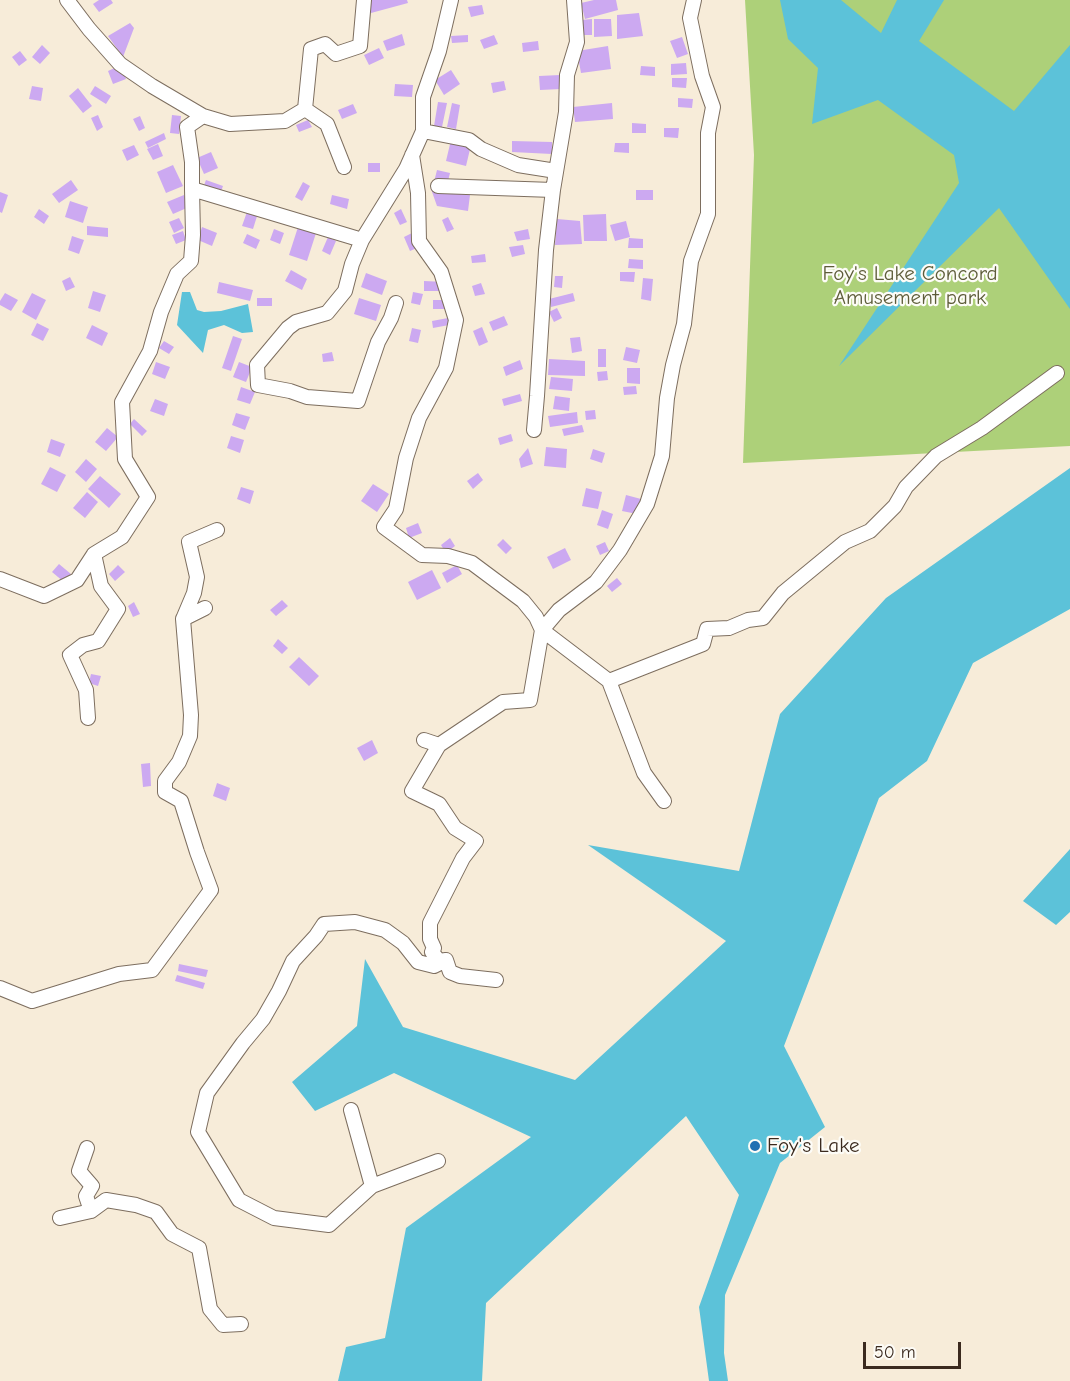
<!DOCTYPE html>
<style>
body{margin:0}
#map{position:relative;width:1070px;height:1381px;overflow:hidden;background:#f7ecd9;font-family:"Comic Neue",sans-serif}
canvas{display:block}
.scale{position:absolute;left:863px;top:1342px;width:98px;height:27px;box-sizing:border-box;border:3px solid #3b2a1e;border-top:0;padding-left:8px;font-size:18px;line-height:21px;white-space:nowrap;color:#3b2a1e;-webkit-text-stroke:4px #fdfcf7;paint-order:stroke}
</style>
<div id="map">
<canvas width="1070" height="1381"></canvas>
<div class="scale">50 m</div>
</div>
<script>
const ctx = document.querySelector('canvas').getContext('2d');
ctx.lineJoin = 'round';
function fill(path, color) { ctx.fillStyle = color; ctx.fill(path, 'evenodd'); }
const poly = rows => new Path2D(rows.map(r => 'M' + r).join(''));
function trace(path, color, width, dash) { ctx.strokeStyle = color; ctx.lineWidth = width; ctx.lineCap = dash ? 'butt' : 'round'; ctx.setLineDash(dash || []); ctx.stroke(path); }
function write(font, color, halo, rows, align = 'center') {
  ctx.font = font + ' "Comic Neue",sans-serif'; ctx.lineWidth = 4.5; ctx.setLineDash([]); ctx.textBaseline = 'middle'; ctx.strokeStyle = halo; ctx.fillStyle = color; for (const [text, x, y, turn = 0] of rows) {
    ctx.save(); ctx.translate(x, y); ctx.rotate((+turn || 0) * Math.PI / 180); ctx.textAlign = isNaN(turn) ? turn : align; if (halo) ctx.strokeText(text, 0, 0); ctx.fillText(text, 0, 0); ctx.restore();
  }
}
fill(poly([
 [745,0,1070,0,1070,446,743,463,754,155]
]), '#add079');
fill(poly([
 [780,0,841,0,881,33,897,0,944,0,919,41,1014,111,1070,45,1070,309,999,208,839,366,959,183,954,155,878,100,812,124,818,68,788,39],
 [182,292,190,292,197,310,204,312,221,311,248,304,253,332,242,333,224,325,208,330,203,353,177,325],
 [1070,468,1070,609,973,663,927,761,879,798,784,1046,825,1127,780,1163,725,1295,724,1353,728,1381,709,1381,699,1307,739,1195,686,1116,486,1303,482,1381,338,1381,346,1347,385,1338,406,1228,531,1137,394,1073,315,1111,292,1082,357,1026,365,959,403,1027,575,1080,726,941,588,845,739,871,780,714,886,598],
 [1070,849,1070,912,1056,925,1023,901]
]), '#5cc2d9');
fill(poly([
 [99,0,111,0,113,3,99,12,93,4],
 [371,0,407,0,408,3,371,13,368,1],
 [594,0,616,0,618,10,585,19,581,3],
 [482,5,484,14,471,17,468,7],
 [639,13,643,36,617,39,617,15],
 [592,19,592,35,582,35,581,20],
 [594,19,611,19,612,36,594,37],
 [130,23,134,28,123,57,108,36],
 [402,34,405,45,387,51,383,41],
 [468,35,468,42,452,43,451,36],
 [494,35,498,44,484,49,480,40],
 [682,37,688,54,677,58,670,41],
 [538,41,539,50,523,52,522,43],
 [42,45,50,53,40,64,32,57],
 [608,46,611,69,581,73,577,51],
 [379,48,384,58,369,65,364,55],
 [20,51,27,60,19,66,12,57],
 [686,63,687,74,671,75,671,64],
 [121,65,126,79,113,84,108,71],
 [641,66,655,67,655,76,640,75],
 [451,70,460,84,444,95,435,80],
 [560,75,561,89,540,90,539,76],
 [672,78,687,78,686,88,672,87],
 [504,81,506,90,493,93,491,83],
 [395,84,413,85,412,97,394,96],
 [32,86,43,88,41,101,29,99],
 [95,86,111,96,106,104,90,94],
 [78,88,92,106,83,113,69,96],
 [678,98,693,99,692,108,678,107],
 [438,102,447,103,442,127,434,126],
 [452,103,460,105,456,129,447,127],
 [612,103,613,119,575,122,573,107],
 [353,104,357,113,342,119,338,110],
 [98,115,103,127,97,131,91,118],
 [172,115,181,116,179,134,170,133],
 [140,116,145,128,139,131,133,119],
 [308,120,312,127,299,132,296,125],
 [632,123,646,124,646,133,632,133],
 [664,128,679,128,678,138,664,137],
 [164,133,166,139,148,148,145,142],
 [451,140,471,145,466,166,446,161],
 [512,141,552,142,552,154,512,152],
 [615,143,629,143,629,153,614,152],
 [158,144,163,156,153,160,147,149],
 [134,145,139,155,127,161,122,150],
 [211,152,218,168,204,174,197,158],
 [368,163,380,163,380,172,368,172],
 [173,165,183,186,166,193,157,172],
 [437,170,450,173,447,185,434,182],
 [71,180,78,190,59,203,52,194],
 [206,180,223,186,220,194,203,188],
 [303,182,310,186,302,201,295,197],
 [431,189,470,195,468,211,437,206],
 [636,190,653,190,653,200,636,200],
 [0,192,8,195,2,213,0,212],
 [184,195,189,207,173,214,167,202],
 [332,195,349,199,347,209,330,204],
 [70,201,88,207,83,223,65,217],
 [39,209,49,216,44,224,34,217],
 [248,209,258,213,253,229,242,226],
 [401,209,407,222,400,225,394,213],
 [606,214,607,241,584,241,583,215],
 [448,217,454,229,447,232,442,220],
 [179,218,184,228,174,233,169,222],
 [557,219,580,221,582,244,555,245],
 [626,221,630,237,615,241,610,225],
 [299,224,317,230,307,261,289,255],
 [87,226,108,228,108,237,87,235],
 [202,227,217,233,212,246,198,240],
 [274,229,284,233,280,244,270,240],
 [528,229,530,239,517,241,514,232],
 [183,231,186,240,176,244,172,235],
 [412,233,419,247,410,251,404,237],
 [247,234,260,240,256,249,243,243],
 [72,236,84,240,79,254,68,250],
 [328,237,336,241,330,255,322,251],
 [629,238,643,239,643,248,628,248],
 [523,245,525,254,512,257,509,247],
 [485,254,486,262,472,263,471,256],
 [629,259,643,260,643,269,628,268],
 [291,270,307,279,302,290,285,281],
 [620,272,635,272,634,282,620,281],
 [366,273,387,281,382,295,361,287],
 [555,276,563,276,562,288,554,287],
 [70,277,75,287,66,291,62,281],
 [643,278,653,279,651,301,641,299],
 [424,281,445,282,444,291,424,291],
 [219,282,253,290,250,301,217,293],
 [481,283,485,294,475,296,472,286],
 [93,291,106,295,100,312,88,308],
 [413,292,423,294,420,305,411,303],
 [5,293,18,300,11,311,0,305,0,301],
 [32,293,46,300,36,320,22,312],
 [573,293,575,301,551,307,549,299],
 [257,298,272,298,272,306,257,306],
 [359,298,381,305,376,321,354,314],
 [433,300,448,300,447,309,433,309],
 [557,308,562,318,554,322,549,312],
 [504,316,508,325,493,331,489,322],
 [448,318,449,325,433,328,432,321],
 [37,323,49,329,43,341,31,335],
 [92,325,108,333,102,346,86,338],
 [482,327,488,342,479,346,473,331],
 [412,328,421,330,418,343,409,341],
 [233,336,242,339,231,371,222,368],
 [580,337,582,351,572,353,570,338],
 [164,341,174,347,169,354,159,348],
 [626,347,640,350,637,363,623,360],
 [598,349,606,349,606,367,598,367],
 [332,352,334,361,323,362,322,354],
 [549,359,585,361,585,376,548,375],
 [520,360,523,369,506,376,503,367],
 [156,362,170,367,165,379,152,374],
 [239,362,252,367,246,382,233,377],
 [627,368,640,368,640,384,627,383],
 [607,371,608,380,598,381,597,372],
 [551,377,573,379,572,391,549,389],
 [636,386,637,394,624,395,623,387],
 [241,387,255,392,250,404,237,400],
 [520,394,522,401,504,406,502,399],
 [555,396,570,398,569,411,553,409],
 [155,399,168,404,164,416,150,411],
 [595,410,596,419,586,420,585,411],
 [577,412,578,423,550,427,548,416],
 [236,413,250,417,245,430,232,425],
 [134,419,147,431,142,436,130,424],
 [582,425,584,432,564,436,562,429],
 [107,428,118,437,106,451,95,442],
 [511,434,513,441,500,445,498,438],
 [231,436,244,440,240,453,227,448],
 [51,439,65,444,60,457,47,452],
 [546,447,567,449,566,468,544,466],
 [528,448,533,464,521,468,519,459],
 [593,449,605,453,602,463,590,459],
 [86,459,97,469,86,482,75,472],
 [50,467,66,475,57,492,41,484],
 [478,473,483,480,473,489,467,481],
 [100,476,121,494,109,508,88,489],
 [373,484,389,494,377,512,361,501],
 [241,487,254,491,250,504,237,499],
 [586,488,602,492,598,509,582,506],
 [87,492,98,502,85,518,73,508],
 [626,495,641,499,637,514,622,511],
 [602,510,613,514,608,529,597,525],
 [418,523,422,533,409,538,406,528],
 [450,538,455,546,446,553,441,545],
 [503,539,512,548,506,554,497,545],
 [605,542,609,551,600,555,596,546],
 [565,548,571,560,553,569,547,557],
 [59,564,71,574,64,582,52,572],
 [118,565,125,572,115,581,109,574],
 [457,565,462,574,447,583,442,573],
 [432,570,441,588,417,600,408,582],
 [617,578,622,584,612,592,607,586],
 [282,600,288,606,276,616,270,610],
 [134,602,140,614,133,617,128,606],
 [278,639,288,648,282,654,273,646],
 [299,657,319,676,309,686,289,667],
 [91,674,101,676,98,686,89,683],
 [372,740,378,753,364,761,357,748],
 [150,763,151,786,143,787,141,764],
 [217,783,230,788,226,801,213,796],
 [179,964,208,970,206,977,178,971],
 [177,975,205,983,203,989,175,981]
]), '#cca9f1');
const street = poly([
 [67,0,89,29,120,64,152,86,203,116],
 [305,109,327,124,344,167],
 [423,131,469,140,481,149,518,165,556,171],
 [412,155,418,193,419,241,441,272,456,320,446,368,419,418,406,458,396,509,384,527,422,555,448,556,472,563,523,601,536,617,542,630,559,610,596,582,620,550,647,504,662,456,667,398,673,365,684,324,691,261,708,214,708,133,713,107,702,76,690,18,694,0],
 [438,186,553,190],
 [192,189,192,162,187,127,203,116,230,124,285,121,305,109,311,49,325,44,336,54,360,46,364,0],
 [396,303,391,318,378,342,358,401,307,397,290,391,258,385,257,365,288,328,296,322,327,313,345,291,352,264,362,240,406,169,423,131,423,97,439,51,451,0],
 [534,430,537,396,546,250,553,190,566,112,567,75,577,42,574,0],
 [0,579,44,596,77,580,94,554],
 [183,619,194,593,197,577,189,542,217,530],
 [609,681,644,773,664,801],
 [88,718,86,690,70,655,83,645,98,641,118,609,101,586,94,554,122,537,148,497,125,459,122,402,150,351,161,312,177,274,191,261,193,235,192,189,362,240],
 [424,740,439,745],
 [496,980,460,976,450,972,446,960,439,961,432,952,434,948,430,939,430,923,463,858,476,841,455,828,439,804,412,791,439,745,503,702,530,700,542,630,609,681,703,644,707,629,729,628,748,620,763,618,783,593,845,542,870,531,895,506,906,487,936,456,982,428,1057,373],
 [0,988,32,1001,119,974,152,970,211,890,197,852,181,801,165,792,165,781,179,762,190,736,191,715,183,619,205,608],
 [351,1110,372,1186,329,1225,274,1218,239,1200,198,1132,207,1093,243,1043,263,1019,279,991,293,961,316,936,324,924,355,922,385,930,403,943,418,962,434,966,446,960],
 [372,1186,438,1161],
 [91,1211,106,1200,136,1205,156,1212,172,1234,199,1248,210,1309,223,1325,241,1324],
 [60,1218,91,1211,86,1196,92,1186,79,1171,87,1148]
]);
trace(street, '#7d6e5f', 16);
trace(street, '#fff', 14);
for (const [x, y, r, color] of [
 [755,1146,6,"#1f6fb2"]
]) { const dot = new Path2D(); dot.arc(x, y, r, 0, 2 * Math.PI); ctx.fillStyle = color; ctx.fill(dot); trace(dot, '#fdfcf7', 2); }
write('21px', '#5d5c39', '#fdfcf7', [
 ["Foy's Lake Concord",910,274],
 ["Amusement park",910,298]
]);
write('21px', '#3b2a1e', '#fdfcf7', [
 ["Foy's Lake",767,1146]
], 'left');
</script>
